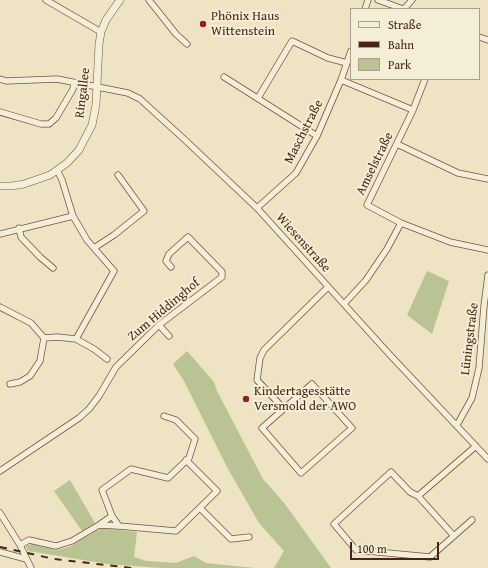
<!DOCTYPE html>
<meta charset="utf-8">
<style>
body{margin:0}
#map{position:relative;width:488px;height:568px;overflow:hidden;background:#eee3c3;font-family:"Gentium Book Plus",serif}
canvas{display:block}
.legend{position:absolute;left:350px;top:8px;width:130px;height:72px;box-sizing:border-box;background:#f4edd8;border:1px solid #b09d8a;margin:0;padding:5px 7px;list-style:none;font-size:12px;color:#492515}
.legend li{display:flex;align-items:center;gap:8px;height:20px}
.legend b{width:20px;border:1px solid #b09d8a}
.scale{position:absolute;left:350px;top:542px;width:89px;height:18px;box-sizing:border-box;border:2px solid #492515;border-top:0;padding-left:5px;font-size:12px;line-height:14px;white-space:nowrap;color:#492515;-webkit-text-stroke:3px #f4edd8;paint-order:stroke}
</style>
<div id="map">
<canvas width="488" height="568"></canvas>
<ul class="legend">
<li><b style="height:5px;background:#f4edd8"></b>Straße</li>
<li><b style="height:5px;background:#492515"></b>Bahn</li>
<li><b style="height:11px;background:#bac393"></b>Park</li>
</ul>
<div class="scale">100 m</div>
</div>
<script>
const ctx = document.querySelector('canvas').getContext('2d');
ctx.lineJoin = 'round';
function fill(path, color) { ctx.fillStyle = color; ctx.fill(path, 'evenodd'); }
const poly = rows => new Path2D(rows.map(r => 'M' + r).join(''));
function trace(path, color, width, dash) { ctx.strokeStyle = color; ctx.lineWidth = width; ctx.lineCap = dash ? 'butt' : 'round'; ctx.setLineDash(dash || []); ctx.stroke(path); }
function write(font, color, halo, rows, align = 'center') {
  ctx.font = font + ' "Gentium Book Plus",serif'; ctx.lineWidth = 4; ctx.setLineDash([]); ctx.textBaseline = 'middle'; ctx.strokeStyle = halo; ctx.fillStyle = color; for (const [text, x, y, turn = 0] of rows) {
    ctx.save(); ctx.translate(x, y); ctx.rotate((+turn || 0) * Math.PI / 180); ctx.textAlign = isNaN(turn) ? turn : align; if (halo) ctx.strokeText(text, 0, 0); ctx.fillText(text, 0, 0); ctx.restore();
  }
}
fill(poly([
 [427,271,449,281,432,334,407,315],
 [187,351,214,382,217,391,263,479,285,504,331,568,274,568,284,551,259,523,228,469,184,381,173,364],
 [70,480,95,523,82,531,54,491],
 [102,528,137,532,134,557,147,561,176,563,194,556,206,563,255,568,161,568,108,564,28,551,26,546,32,544,56,550,69,547]
]), '#bac393');
const minor = poly([
 [46,0,101,32],
 [149,0,176,34,187,44],
 [378,0,403,9],
 [365,9,368,0],
 [404,9,412,0],
 [479,37,488,40],
 [224,77,317,136],
 [0,79,6,81,57,79,128,93,140,99,184,139,257,208,390,355,488,459],
 [425,79,413,110,367,205,401,223,450,242,488,250],
 [341,80,413,110],
 [258,98,292,41,328,58,347,63],
 [0,112,41,124,49,124,56,118,73,89,74,83],
 [397,144,458,173,488,179],
 [57,170,62,180,73,216,87,240,114,271,76,339],
 [257,208,296,173,317,136,341,80,351,51],
 [19,228,21,237,40,257,53,268],
 [0,234,73,216],
 [94,248,114,235,144,211,118,175],
 [344,304,366,280,387,249,401,223],
 [0,307,31,323,44,338,57,337,76,339,94,349,107,359],
 [159,325,169,336],
 [10,384,20,382,30,376,40,361,44,338],
 [312,384,352,428,301,473,262,428,312,384],
 [284,409,257,380,260,358,264,350,328,287],
 [457,425,472,398,479,368,484,306,488,275],
 [0,471,79,418,89,409,99,396,116,367,159,325,222,277,222,272,188,237,169,254,166,261,171,267],
 [418,496,476,446],
 [200,508,231,539,249,537],
 [0,513,20,545,31,568],
 [99,525,112,516],
 [119,526,112,516,102,490,131,469,168,478,189,458,195,439,176,420,164,416],
 [454,536,418,496,410,492,391,472,334,524,356,550,430,557,472,520],
 [20,545,29,540,56,546,72,541,99,525,119,526,176,531,217,491,186,460],
 [0,552,26,559]
]);
const tertiary = poly([
 [0,186,12,186,24,184,50,175,67,163,79,150,92,125,96,105,99,44,101,32,106,20,120,0]
]);
trace(minor, '#725440', 7);
trace(tertiary, '#725440', 8);
trace(minor, '#f4edd8', 5.5);
trace(tertiary, '#f4edd8', 7);
trace(poly([
 [0,547,54,559,132,568]
]), '#492515', 2, [7, 7]);
for (const [x, y, r, color] of [
 [203,24,4,"#8f2418"],
 [246,399,4,"#8f2418"]
]) { const dot = new Path2D(); dot.arc(x, y, r, 0, 2 * Math.PI); ctx.fillStyle = color; ctx.fill(dot); trace(dot, '#f4edd8', 1.5); }
write('13px', '#492515', '#f4edd8', [
 ["Phönix Haus",211,17],
 ["Wittenstein",211,32],
 ["Kindertagesstätte",254,392],
 ["Versmold der AWO",254,407]
], 'left');
write('13px', '#492515', '#f4edd8', [
 ["Ringallee",83,93,-83],
 ["Maschstraße",304,132,-63],
 ["Amselstraße",375,164,-64],
 ["Wiesenstraße",303,243,48],
 ["Zum Hiddinghof",164,310,-40],
 ["Lüningstraße",470,339,-83]
]);
</script>
